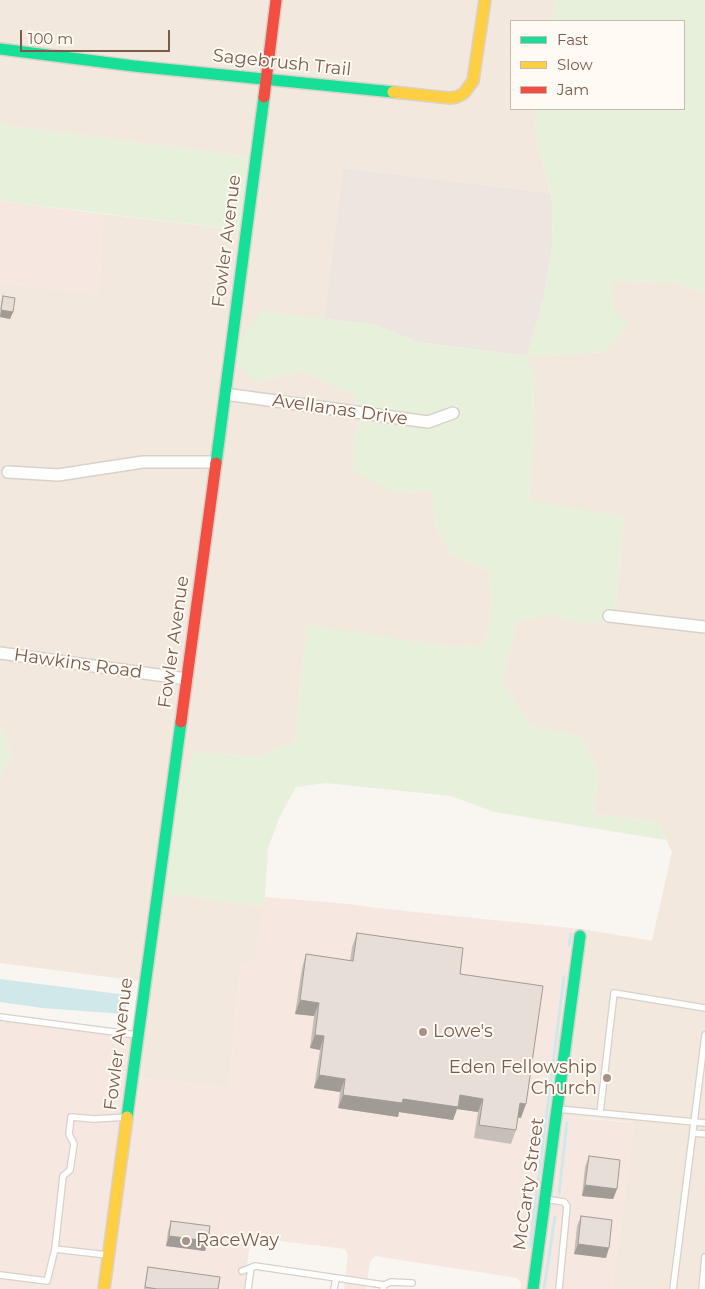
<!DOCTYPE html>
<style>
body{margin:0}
#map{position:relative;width:705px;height:1289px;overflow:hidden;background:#f9f5f0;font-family:Montserrat,sans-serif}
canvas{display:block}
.legend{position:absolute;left:510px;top:20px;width:175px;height:90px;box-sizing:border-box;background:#fffaf3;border:1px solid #cabbb1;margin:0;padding:6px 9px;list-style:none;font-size:15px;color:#7a5c4d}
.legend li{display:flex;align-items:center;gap:10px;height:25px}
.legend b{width:25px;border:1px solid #cabbb1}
.scale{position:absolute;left:20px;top:30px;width:150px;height:22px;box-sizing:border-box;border:2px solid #7a5c4d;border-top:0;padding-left:6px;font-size:15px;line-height:18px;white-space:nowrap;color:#7a5c4d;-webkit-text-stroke:4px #fffaf3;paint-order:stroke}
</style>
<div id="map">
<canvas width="705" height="1289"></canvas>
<ul class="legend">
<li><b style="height:6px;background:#16e098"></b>Fast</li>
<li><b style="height:6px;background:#ffcf43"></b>Slow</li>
<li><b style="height:6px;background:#f24e42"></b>Jam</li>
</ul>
<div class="scale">100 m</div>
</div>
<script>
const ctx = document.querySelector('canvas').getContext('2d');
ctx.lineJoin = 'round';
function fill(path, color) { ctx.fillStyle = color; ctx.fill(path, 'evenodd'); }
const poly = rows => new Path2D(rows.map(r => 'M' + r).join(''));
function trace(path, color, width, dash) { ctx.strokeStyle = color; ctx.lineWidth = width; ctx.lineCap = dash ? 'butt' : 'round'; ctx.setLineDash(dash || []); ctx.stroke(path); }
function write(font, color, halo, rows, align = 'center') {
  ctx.font = font + ' Montserrat,sans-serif'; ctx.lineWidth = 4; ctx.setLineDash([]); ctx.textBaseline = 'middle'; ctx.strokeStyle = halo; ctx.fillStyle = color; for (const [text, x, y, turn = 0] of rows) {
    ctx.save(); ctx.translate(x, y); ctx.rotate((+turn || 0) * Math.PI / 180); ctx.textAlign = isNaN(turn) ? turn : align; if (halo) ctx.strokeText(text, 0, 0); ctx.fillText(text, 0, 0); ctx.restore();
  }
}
fill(poly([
 [0,0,271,0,262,73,0,43],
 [281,0,479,0,468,79,456,91,272,74],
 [490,0,556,0,552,21,511,21,511,109,537,109,535,118,538,150,543,162,550,193,343,168,324,319,260,312,256,382,303,371,354,395,357,406,230,389,271,86,468,97],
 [0,55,261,85,251,157,0,125],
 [103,214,242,230,211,456,143,456,58,469,4,466,2,477,58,481,144,468,209,468,182,673,0,647,0,282,98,294],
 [611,281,673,282,705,294,705,621,615,611,624,516,529,502,532,457,534,379,527,356,605,352,613,309],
 [229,400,359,418,354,440,390,491,432,492,436,527,452,555,489,571,492,611,483,646,450,647,308,626,303,659,295,742,258,757,194,752,176,798],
 [550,614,584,623,609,622,705,633,705,1289,612,1289,634,1123,623,1121,562,1116,586,931,582,929,652,941,672,852,658,822,593,814,598,769,582,737,532,727,502,682,517,622],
 [0,659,181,684,140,981,0,963,0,775,12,757,2,729,0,728],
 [163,893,264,906,255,964,241,963,229,1088,137,1078]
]), '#f2e8de');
fill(poly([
 [0,201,103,214,98,294,0,282],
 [265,897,349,904,376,908,582,929,582,930,576,930,527,1289,520,1289,521,1283,517,1278,375,1256,370,1261,366,1289,344,1289,348,1255,345,1249,255,1238,250,1242,244,1289,109,1289,137,1078,229,1088,241,963,255,964],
 [0,1016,132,1034,99,1289,0,1289],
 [562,1116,634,1123,612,1289,538,1289]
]), '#f6e8e1');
fill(poly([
 [343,168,550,193,553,205,552,248,544,297,527,356,418,342,373,324,324,319]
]), '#ede5e0');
fill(poly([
 [556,0,705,0,705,294,673,282,611,281,613,309,629,324,605,352,528,356,534,379,532,457,529,501,624,516,615,611,604,610,603,621,609,622,584,623,550,614,517,622,502,682,532,727,582,737,598,769,593,814,658,822,666,840,494,812,451,796,326,783,296,787,279,818,267,851,268,854,264,906,163,893,176,798,194,752,258,757,295,742,303,659,308,625,450,647,483,646,492,611,489,571,452,555,436,527,432,492,390,491,354,471,354,440,359,418,428,427,443,424,460,416,457,405,428,416,357,406,354,395,303,371,256,382,235,363,243,336,260,312,373,324,418,342,527,356,544,297,552,248,553,205,543,162,538,150,535,118,537,109,684,109,684,21,552,21],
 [0,125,251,157,242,230,0,201],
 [0,728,2,729,12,757,0,775]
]), '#e7f0db');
fill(poly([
 [0,979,127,995,124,1014,42,1008,0,1002]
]), '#d0e8ea');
trace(poly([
 [569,945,571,934],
 [559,1193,567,1123],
 [530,1246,564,977],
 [544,1289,555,1217]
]), '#d0e8ea', 3);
const lane = poly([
 [0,1017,137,1035],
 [558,1109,705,1123],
 [600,1113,614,993,705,1008],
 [693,1133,705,1134],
 [545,1199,564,1202,567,1206,559,1289],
 [107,1255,55,1249,63,1176,70,1170,74,1144,69,1134,71,1117,94,1119,127,1117],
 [242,1271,255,1266,384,1285,383,1289],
 [0,1275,47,1281,55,1249],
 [384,1285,391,1282,412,1283],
 [248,1289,251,1268],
 [334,1289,336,1278],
 [673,1289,705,1035],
 [702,1289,705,1257]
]);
const street = poly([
 [225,394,428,422,453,413],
 [8,472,58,475,143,462,215,462],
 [609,616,705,627],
 [0,653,187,679]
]);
const fast = poly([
 [0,49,134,66,393,92],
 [216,463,264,97],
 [127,1117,181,722],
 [533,1289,580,936]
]);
const slow = poly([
 [393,92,450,98,457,97,464,93,473,81,485,0],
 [104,1289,127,1117]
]);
const jam = poly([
 [264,97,276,0],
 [181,722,216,463]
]);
trace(lane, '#d7d1cb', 8);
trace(street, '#d7d1cb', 14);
trace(fast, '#d9d2cb', 14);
trace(slow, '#d9d2cb', 14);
trace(jam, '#d9d2cb', 14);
trace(lane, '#fefefd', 5.5);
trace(street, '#fefefd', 11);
trace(fast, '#16e098', 11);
trace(slow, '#ffcf43', 11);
trace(jam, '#f24e42', 11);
fill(poly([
 [3,296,13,312,10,319,0,317,1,303],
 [357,933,460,974,521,1118,518,1117,516,1130,511,1144,474,1138,478,1112,457,1109,453,1120,399,1112,398,1117,338,1108,340,1092,314,1088,320,1050,310,1048,314,1016,295,1014,302,968,306,954,350,961,352,947],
 [589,1156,617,1189,613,1199,582,1196,585,1167],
 [581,1216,606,1258,574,1254,577,1226],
 [171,1221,208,1241,205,1251,166,1246,168,1231],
 [148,1267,218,1289,144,1289,147,1271]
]), '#c6bfb9');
fill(poly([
 [1,310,13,312,10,319,0,317],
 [300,1000,319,1003,314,1016,295,1014],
 [315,1035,324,1036,320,1050,310,1048],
 [319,1075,345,1079,340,1092,314,1088],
 [343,1095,403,1099,460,1095,483,1099,478,1112,457,1109,453,1120,399,1112,398,1117,338,1108],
 [520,1103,526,1104,521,1118,515,1117],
 [585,1185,617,1189,613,1199,582,1196],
 [169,1236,208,1241,205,1251,166,1246],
 [578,1244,609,1248,606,1258,574,1254]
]), '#a19b96');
const building = poly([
 [3,296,15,298,13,312,1,310,3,296],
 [357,933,463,948,460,974,543,986,526,1104,520,1103,516,1130,479,1125,483,1099,460,1095,458,1107,403,1099,402,1103,343,1095,345,1079,319,1075,324,1036,315,1035,319,1003,300,1000,306,954,353,961,357,933],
 [589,1156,620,1160,617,1189,585,1185,589,1156],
 [581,1216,612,1220,609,1248,578,1244,581,1216],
 [171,1221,210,1226,208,1241,169,1236,171,1221],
 [148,1267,220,1277,218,1289,157,1289,145,1287,148,1267]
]);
fill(building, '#e6ded7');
trace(building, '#a19b96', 1);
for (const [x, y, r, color] of [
 [423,1032,5,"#a69286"],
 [607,1078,5,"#a69286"],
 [186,1241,5,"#a69286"]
]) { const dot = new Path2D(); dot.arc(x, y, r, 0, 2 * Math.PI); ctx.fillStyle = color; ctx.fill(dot); trace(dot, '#fffaf3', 2); }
write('18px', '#7a5c4d', '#fffaf3', [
 ["Sagebrush Trail",282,63,6],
 ["Fowler Avenue",227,241,-83],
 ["Avellanas Drive",340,410,8],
 ["Fowler Avenue",174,642,-82],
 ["Hawkins Road",78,664,8],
 ["Fowler Avenue",119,1044,-83],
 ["McCarty Street",529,1184,-82]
]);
write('18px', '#7a5c4d', '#fffaf3', [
 ["Lowe's",433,1032],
 ["Eden Fellowship",597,1068,"right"],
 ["Church",597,1089,"right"],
 ["RaceWay",196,1241]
], 'left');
</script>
